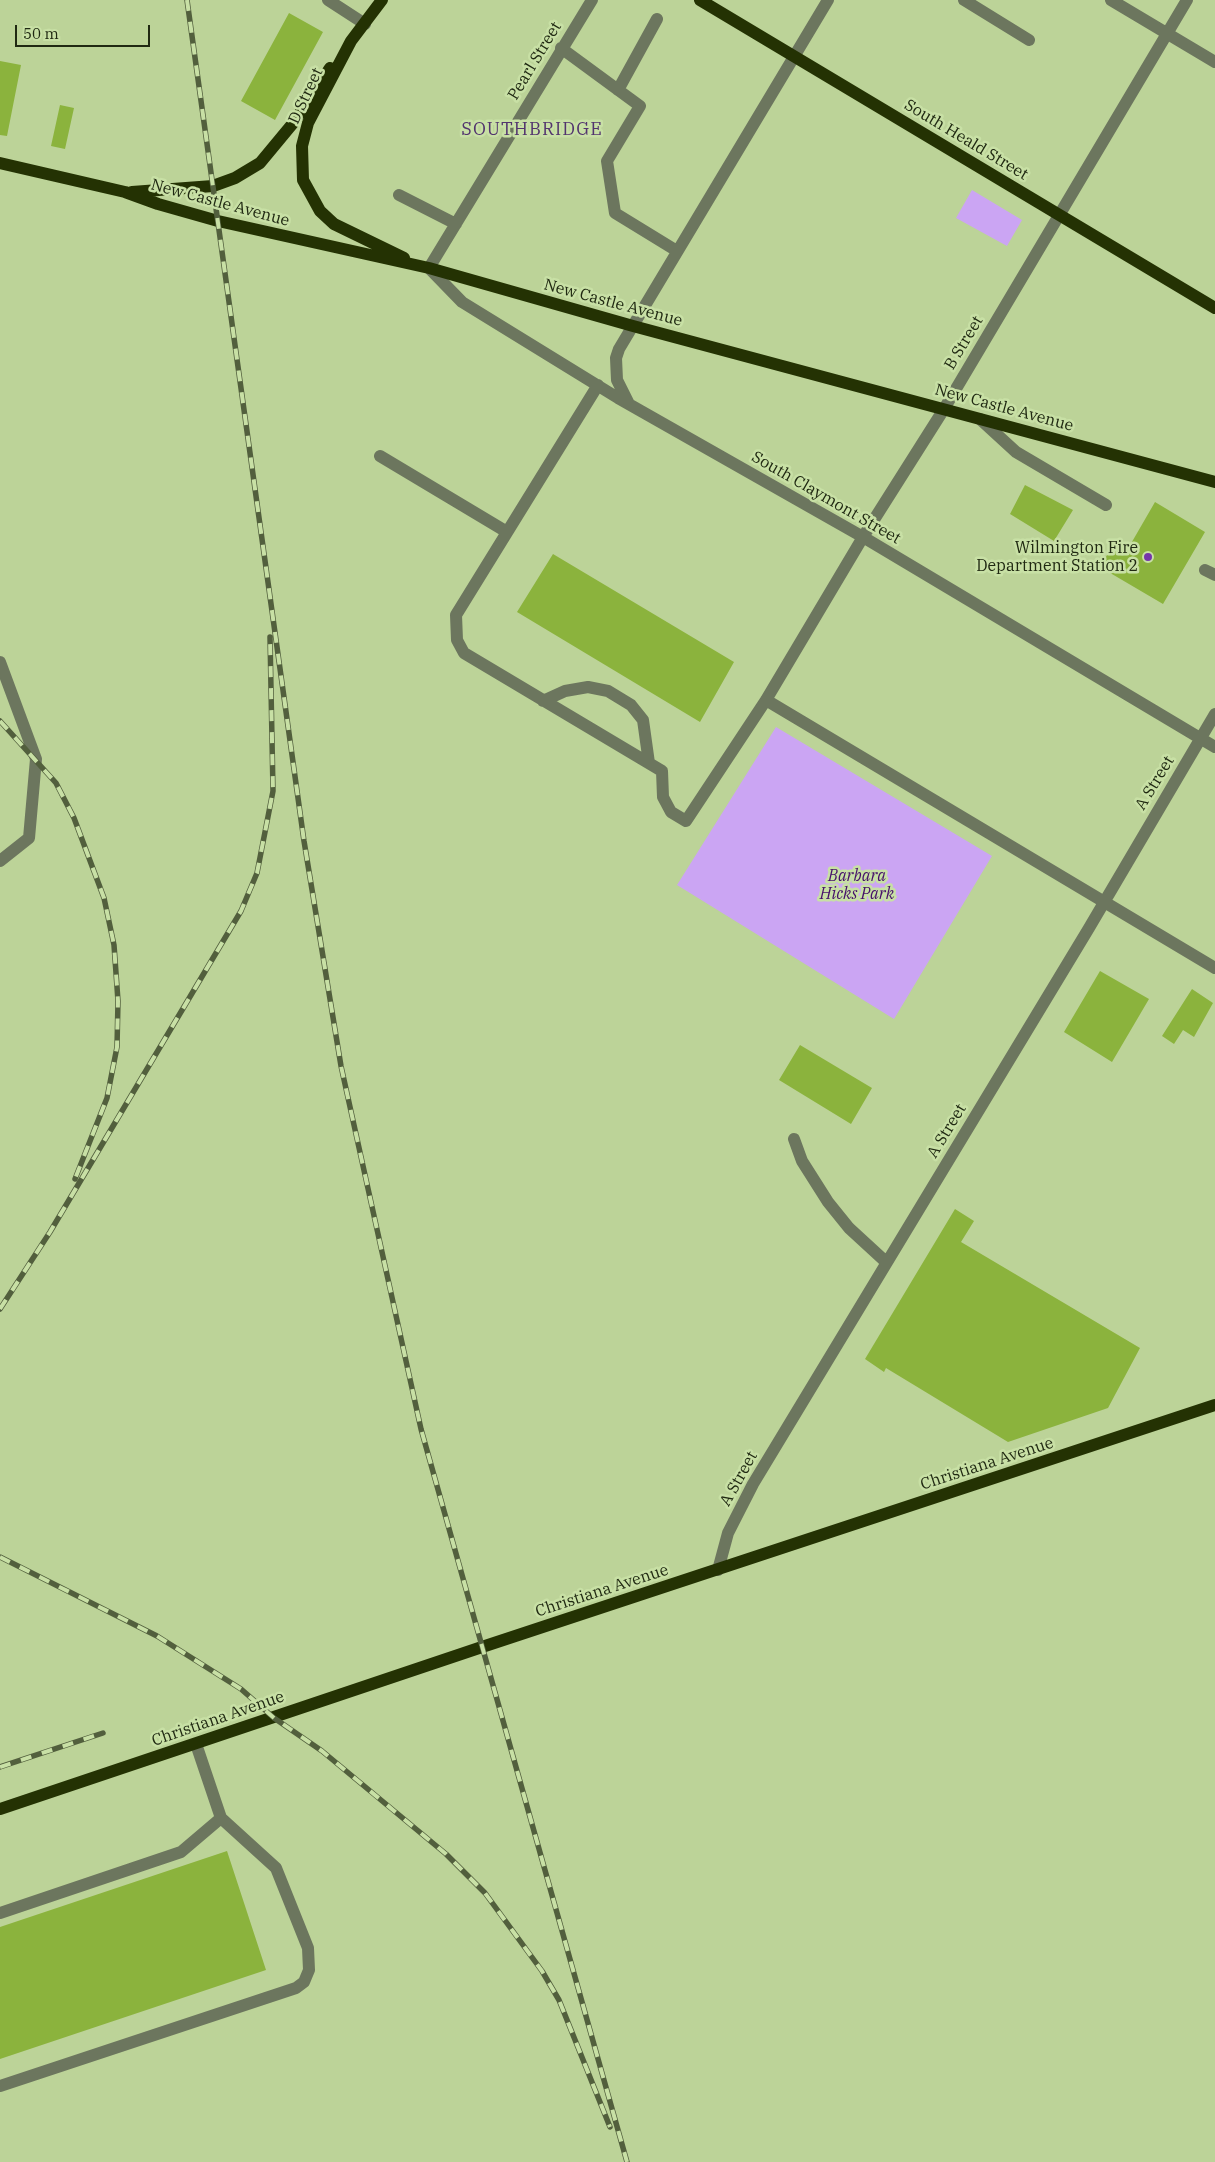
<!DOCTYPE html>
<style>
body{margin:0}
#map{position:relative;width:1215px;height:2162px;overflow:hidden;background:#bcd398;font-family:"IBM Plex Serif",serif}
canvas{display:block}
.scale{position:absolute;left:15px;top:25px;width:135px;height:22px;box-sizing:border-box;border:2px solid #202912;border-top:0;padding-left:6px;font-size:15px;line-height:18px;white-space:nowrap;color:#202912;-webkit-text-stroke:4px #c8e0a5;paint-order:stroke}
</style>
<div id="map">
<canvas width="1215" height="2162"></canvas>
<div class="scale">50 m</div>
</div>
<script>
const ctx = document.querySelector('canvas').getContext('2d');
ctx.lineJoin = 'round';
function fill(path, color) { ctx.fillStyle = color; ctx.fill(path, 'evenodd'); }
const poly = rows => new Path2D(rows.map(r => 'M' + r).join(''));
function trace(path, color, width, dash) { ctx.strokeStyle = color; ctx.lineWidth = width; ctx.lineCap = dash ? 'butt' : 'round'; ctx.setLineDash(dash || []); ctx.stroke(path); }
function write(font, color, halo, rows, align = 'center') {
  ctx.font = font + ' "IBM Plex Serif",serif'; ctx.lineWidth = 5; ctx.setLineDash([]); ctx.textBaseline = 'middle'; ctx.strokeStyle = halo; ctx.fillStyle = color; for (const [text, x, y, turn = 0] of rows) {
    ctx.save(); ctx.translate(x, y); ctx.rotate((+turn || 0) * Math.PI / 180); ctx.textAlign = isNaN(turn) ? turn : align; if (halo) ctx.strokeText(text, 0, 0); ctx.fillText(text, 0, 0); ctx.restore();
  }
}
fill(poly([
 [972,190,1022,220,1007,246,956,218],
 [776,727,992,856,894,1019,677,885]
]), '#cba5f3');
fill(poly([
 [289,13,323,32,275,120,241,101],
 [0,61,21,65,7,136,0,135],
 [60,105,74,108,65,149,51,146],
 [1025,485,1073,510,1054,541,1010,514],
 [1155,502,1205,532,1163,604,1100,567,1116,540,1129,547],
 [553,554,734,662,700,722,517,612],
 [1100,971,1149,999,1112,1062,1064,1032],
 [1192,989,1213,1003,1194,1037,1183,1030,1174,1044,1162,1036],
 [800,1045,872,1088,851,1124,779,1080],
 [955,1209,974,1221,961,1242,1140,1348,1108,1408,1008,1442,886,1368,884,1372,865,1359],
 [227,1851,266,1970,0,2059,0,1927]
]), '#8bb33d');
trace(poly([
 [328,0,365,24],
 [592,0,429,268,462,302,618,398,863,537,1215,747],
 [964,0,1029,40],
 [1111,0,1215,62],
 [561,48,640,106,607,161,615,213,677,251],
 [618,90,657,19],
 [399,195,456,224],
 [598,385,456,615,457,640,464,653,662,771,663,797,671,812,686,821,766,700,863,537,944,409,1187,0],
 [629,404,617,380,616,358,619,349,828,0],
 [980,419,1016,452,1106,505],
 [380,456,507,532],
 [1205,570,1215,575],
 [0,662,36,759,29,838,0,861],
 [766,700,1215,968],
 [543,701,565,691,588,687,608,691,631,705,643,720,649,763],
 [794,1139,802,1161,828,1202,849,1228,886,1262],
 [718,1570,728,1533,753,1484,1089,928,1215,714],
 [0,1913,181,1852,221,1818,196,1744],
 [0,2086,296,1988,304,1982,309,1970,308,1948,276,1868,221,1818]
]), '#6c765e', 12);
trace(poly([
 [382,0,351,41,308,123,302,146,303,180,320,211,334,224,404,258],
 [700,0,1215,308],
 [0,163,125,192,158,204,218,221,429,268,633,326,1215,482],
 [132,192,213,186,235,178,260,163,294,122,330,68],
 [0,1809,482,1647,1215,1405]
]), '#243203', 12);
const rail = poly([
 [187,0,304,841,341,1066,421,1429,627,2162],
 [0,721,56,783,74,818,104,898,114,945,118,1001,117,1047,107,1098,75,1179],
 [0,1309,50,1232,241,911,257,873,273,791,270,637],
 [0,1557,157,1636,241,1689,274,1718,322,1751,446,1854,485,1893,542,1971,559,2000,610,2127],
 [0,1767,103,1733]
]);
trace(rail, '#525f3d', 5.5);
trace(rail, '#c8e0a5', 4, [11]);
for (const [x, y, r, color] of [
 [1148,557,5,"#7535aa"]
]) { const dot = new Path2D(); dot.arc(x, y, r, 0, 2 * Math.PI); ctx.fillStyle = color; ctx.fill(dot); trace(dot, '#c8e0a5', 2); }
write('16px', '#202912', '#c8e0a5', [
 ["Pearl Street",535,61,-59],
 ["D Street",306,96,-65],
 ["South Heald Street",966,140,31],
 ["New Castle Avenue",220,203,15],
 ["New Castle Avenue",613,303,15],
 ["B Street",964,343,-59],
 ["New Castle Avenue",1004,408,15],
 ["South Claymont Street",826,498,30],
 ["A Street",1155,783,-59],
 ["A Street",947,1131,-59],
 ["Christiana Avenue",987,1464,-18],
 ["A Street",739,1479,-61],
 ["Christiana Avenue",602,1591,-18],
 ["Christiana Avenue",218,1719,-19]
]);
write('16px', '#202912', '#c8e0a5', [
 ["Wilmington Fire",1138,548],
 ["Department Station 2",1138,566]
], 'right');
write('italic 16px', '#450f6a', '#c8e0a5', [
 ["Barbara",857,876],
 ["Hicks Park",857,894]
]);
ctx.letterSpacing = '1px';
write('18px', '#52346e', '#c8e0a5', [
 ["SOUTHBRIDGE",532,130]
]);
ctx.letterSpacing = '0px';
</script>
